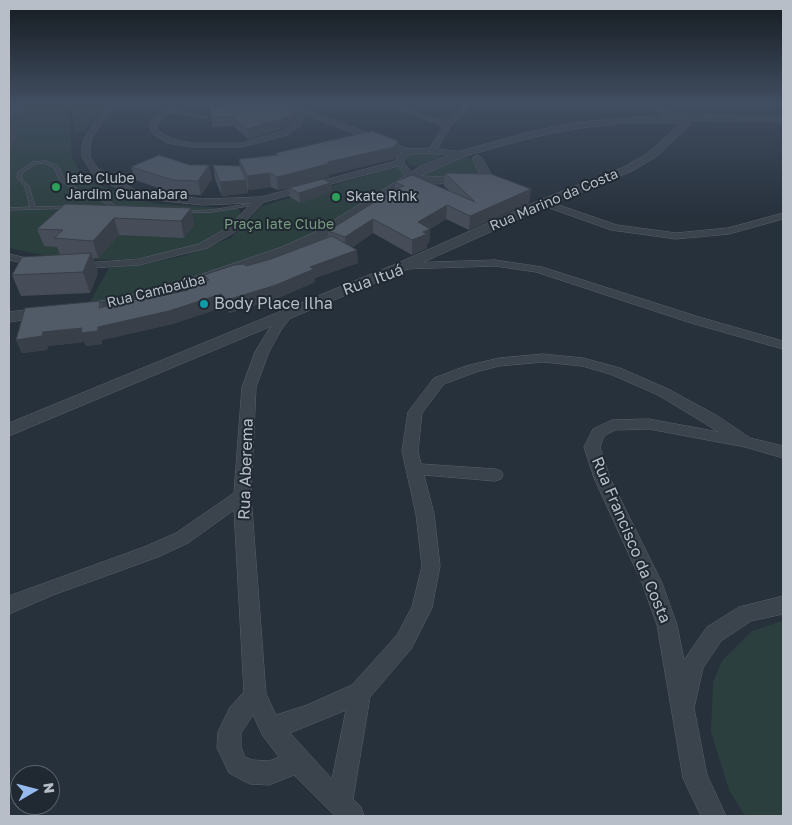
<!DOCTYPE html>
<meta charset="utf-8">
<style>
body{margin:0}
#map{position:relative;width:792px;height:825px;overflow:hidden;background:#27313c;font-family:"Golos Text",sans-serif}
canvas{display:block}
.frame{position:absolute;inset:0;border:10px solid #b7bec7;pointer-events:none}
.north{position:absolute;left:10px;top:765px;width:50px;height:50px;box-sizing:border-box;background:#202832;border:1px solid #5c646e;border-radius:50%;rotate:82deg;font-size:14px;font-weight:700;line-height:20px;text-align:center;color:#b7bec7}
.north::after{content:'';display:block;margin:auto;width:18px;height:22px;background:#96baed;clip-path:polygon(50% 0,100% 100%,50% 72%,0 100%)}
</style>
<div id="map">
<canvas width="792" height="825"></canvas>
<div class="frame"></div>
<div class="north">N</div>
</div>
<script>
const ctx = document.querySelector('canvas').getContext('2d');
ctx.lineJoin = 'round';
function fill(path, color) { ctx.fillStyle = color; ctx.fill(path, 'evenodd'); }
const poly = rows => new Path2D(rows.map(r => 'M' + r).join(''));
function trace(path, color, width, dash) { ctx.strokeStyle = color; ctx.lineWidth = width; ctx.lineCap = dash ? 'butt' : 'round'; ctx.setLineDash(dash || []); ctx.stroke(path); }
function write(font, color, halo, rows, align = 'center') {
  ctx.font = font + ' "Golos Text",sans-serif'; ctx.lineWidth = 4; ctx.setLineDash([]); ctx.textBaseline = 'middle'; ctx.strokeStyle = halo; ctx.fillStyle = color; for (const [text, x, y, turn = 0] of rows) {
    ctx.save(); ctx.translate(x, y); ctx.rotate((+turn || 0) * Math.PI / 180); ctx.textAlign = isNaN(turn) ? turn : align; if (halo) ctx.strokeText(text, 0, 0); ctx.fillText(text, 0, 0); ctx.restore();
  }
}
fill(poly([
 [9,103,63,103,70,123,72,157,78,169,91,182,134,199,160,204,239,209,241,217,205,242,178,251,147,257,120,260,62,259,9,248],
 [66,103,105,103,83,132,74,133,74,122],
 [418,152,431,152,442,157,417,167,410,164,406,160,408,154],
 [467,157,474,161,479,173,478,178,418,176,456,158],
 [400,166,407,176,318,234,286,248,172,287,101,304,90,302,109,268,140,265,184,256,231,238,262,206],
 [783,621,783,816,745,816,729,790,711,732,713,682,722,661,752,631]
]), '#2c3f3f');
const service = poly([
 [22,103,26,103,19,112,9,119,9,116,17,110,22,103],
 [168,110,206,116,208,117,206,118,167,112,168,110],
 [45,161,58,166,63,177,79,190,106,199,120,209,116,210,102,201,75,192,59,179,54,168,44,163,35,164,22,173,21,178,29,186,35,207,71,206,73,206,73,208,9,210,9,208,30,207,25,186,17,178,18,172,32,162,45,161],
 [259,202,261,202,261,204,212,212,182,213,180,212,182,211,212,210,259,202]
]);
const minor = poly([
 [107,103,115,103,92,138,90,146,90,157,98,169,137,191,202,199,261,197,396,161,397,156,402,153,302,113,304,117,301,125,288,135,242,147,191,147,167,143,153,134,149,127,153,118,165,109,184,103,195,103,171,113,160,119,157,127,160,132,172,139,191,143,242,143,282,131,294,124,296,117,292,109,279,103,290,103,409,149,430,148,443,126,382,103,393,103,447,122,465,103,473,103,451,126,437,149,464,152,464,156,424,153,410,154,404,159,404,163,415,177,413,179,407,179,398,166,264,202,235,232,207,248,139,265,76,269,70,266,72,264,139,259,199,244,227,228,252,203,202,205,156,200,131,195,103,181,92,173,82,157,82,146,84,138,107,103],
 [639,103,650,103,684,117,677,119,639,103],
 [544,200,617,225,676,233,728,228,783,213,783,219,729,234,676,239,611,230,541,205,539,203,544,200],
 [9,254,45,262,47,264,41,267,9,260,9,254],
 [495,260,542,267,699,317,783,341,783,349,691,323,536,272,495,266,403,269,397,266,403,263,495,260],
 [289,308,295,312,281,330,269,352,256,387,251,496,266,694,276,715,307,705,352,685,397,635,412,607,422,566,416,514,402,451,408,412,434,378,466,366,499,358,543,354,583,358,620,368,668,389,716,415,750,438,783,446,783,458,745,447,649,429,615,430,604,436,600,447,610,478,662,583,677,625,684,660,707,627,739,607,783,596,783,614,751,621,721,641,703,668,694,708,707,775,726,816,701,816,683,778,657,625,642,583,594,478,584,447,593,429,612,420,649,419,719,432,658,395,610,374,582,366,543,362,499,366,476,372,444,384,422,413,418,451,421,464,495,469,501,471,503,475,501,479,495,481,424,475,434,514,440,566,432,608,411,649,370,697,353,799,361,807,364,816,335,816,294,775,269,785,250,784,242,780,229,773,221,756,217,748,218,732,230,707,244,692,234,510,188,543,158,557,53,595,9,614,9,596,144,547,176,533,234,493,242,387,255,352,269,329,285,309,289,308],
 [346,710,332,779,290,733,346,710],
 [253,715,263,736,279,757,269,761,252,760,245,757,241,747,241,733,253,715]
]);
const tertiary = poly([
 [680,114,783,116,783,122,690,121,689,126,656,157,632,171,548,206,408,269,9,436,9,423,398,263,540,200,624,167,648,153,681,123,623,123,580,128,534,137,465,156,420,176,471,178,477,181,475,183,424,184,412,181,325,238,292,253,186,289,124,306,76,314,68,309,71,306,123,297,176,283,282,247,315,232,421,166,457,152,533,131,580,122,680,114],
 [477,155,482,158,495,181,493,183,489,184,483,181,472,158,477,155],
 [49,307,57,312,55,315,9,322,9,312,49,307]
]);
trace(service, '#59616a', 1);
trace(minor, '#59616a', 1);
trace(tertiary, '#59616a', 1);
fill(service, '#3b434d');
fill(minor, '#3b434d');
fill(tertiary, '#3b434d');
fill(poly([
 [290,109,293,109,294,118,292,123,281,129,249,139,233,126,213,127,211,118],
 [276,153,398,153,394,159,329,175,329,177,303,184,330,183,331,192,300,203,290,197,289,188,278,190,271,187,249,190,248,188,248,193,222,196,215,179,213,165,240,166,239,159,277,155],
 [190,165,209,165,212,179,201,195,176,194,135,180,131,167],
 [445,173,531,189,529,203,469,230,446,219,430,229,429,243,427,244,427,248,412,255,373,233,352,247,357,250,358,263,315,278,315,282,278,298,230,313,224,307,172,324,102,340,102,344,86,346,84,342,48,346,47,350,22,353,16,340,100,301,102,307,161,296,187,290,186,287,205,282,204,275,246,266,271,259,328,237,328,231,395,189,395,182,450,191,444,186],
 [191,208,194,225,184,238,119,235,98,258,93,258,98,273,90,293,21,296,12,275,60,255,57,247,44,246,37,229]
]), '#464d59');
fill(poly([
 [290,103,290,112,293,109,294,118,292,123,281,129,249,139,247,129,285,108],
 [12,125,18,140,9,145,9,126],
 [398,141,398,153,394,159,329,175,329,177,278,190,277,177],
 [209,165,212,179,201,195,198,181],
 [270,173,271,187,249,190,247,176],
 [246,180,248,193,222,196,220,182],
 [330,183,331,192,300,203,299,193],
 [531,189,529,203,469,230,470,216],
 [447,205,446,219,430,229,429,243,427,244,427,248,412,255,412,240,418,222],
 [191,208,194,225,184,238,181,221],
 [114,218,119,235,98,258,93,241],
 [373,219,373,233,346,252,345,237],
 [357,250,358,263,315,278,315,282,278,298,230,313,227,300,310,267],
 [91,253,98,273,90,293,83,272],
 [221,294,224,307,172,324,102,340,102,344,86,346,84,342,48,346,47,350,22,353,16,340,43,332,82,328,98,327]
]), '#393f48');
const building = poly([
 [229,103,289,103,285,108,293,109,292,114,280,120,247,129,232,117,211,118,210,106,224,105,229,103],
 [372,131,398,141,394,147,328,162,328,164,277,177,270,173,247,176,239,159,278,155,276,153,372,131],
 [159,155,190,165,209,165,198,181,173,180,131,167,159,155],
 [213,165,240,166,246,180,220,182,213,165],
 [445,173,491,174,531,189,470,216,447,205,418,222,430,229,423,232,427,234,412,240,373,219,345,237,328,231,395,189,404,186,395,182,412,175,475,202,445,173],
 [323,179,330,183,299,193,289,188,323,179],
 [65,204,191,208,181,221,114,218,93,241,54,238,63,230,37,229,65,204],
 [332,236,357,250,310,267,314,269,276,285,227,300,221,294,169,311,98,327,98,331,81,333,82,328,43,332,42,336,16,340,25,308,100,301,99,308,150,296,161,296,188,290,186,287,209,280,204,275,234,265,244,264,246,266,271,259,332,236],
 [91,253,83,272,12,275,22,257,91,253]
]);
fill(building, '#515a67');
trace(building, '#393f48', 1);
const sky = ctx.createLinearGradient(0, 0, 0, 219);
sky.addColorStop(0, '#151b21');
sky.addColorStop(0.47, '#414e61');
sky.addColorStop(1, '#414e6100');
ctx.fillStyle = sky;
ctx.fillRect(0, 0, 792, 219);
for (const [x, y, r, color] of [
 [56,187,5,"#2e9e5b"],
 [336,197,5,"#2e9e5b"],
 [204,304,5,"#0f9aa8"]
]) { const dot = new Path2D(); dot.arc(x, y, r, 0, 2 * Math.PI); ctx.fillStyle = color; ctx.fill(dot); trace(dot, '#202832', 2); }
write('14px', '#b7bec7', '#202832', [
 ["Iate Clube",66,179],
 ["Jardim Guanabara",66,195],
 ["Skate Rink",346,197]
], 'left');
write('14px', '#b7bec7', '#202832', [
 ["Rua Marino da Costa",554,200,-23],
 ["Rua Cambaúba",156,291,-14]
]);
write('14px', '#779b7f', '#202832', [
 ["Praça Iate Clube",279,225]
]);
write('16px', '#b7bec7', '#202832', [
 ["Rua Ituá",373,280,-20],
 ["Rua Aberema",246,469,-88],
 ["Rua Francisco da Costa",631,540,67]
]);
write('16px', '#b7bec7', '#202832', [
 ["Body Place Ilha",214,304]
], 'left');
</script>
